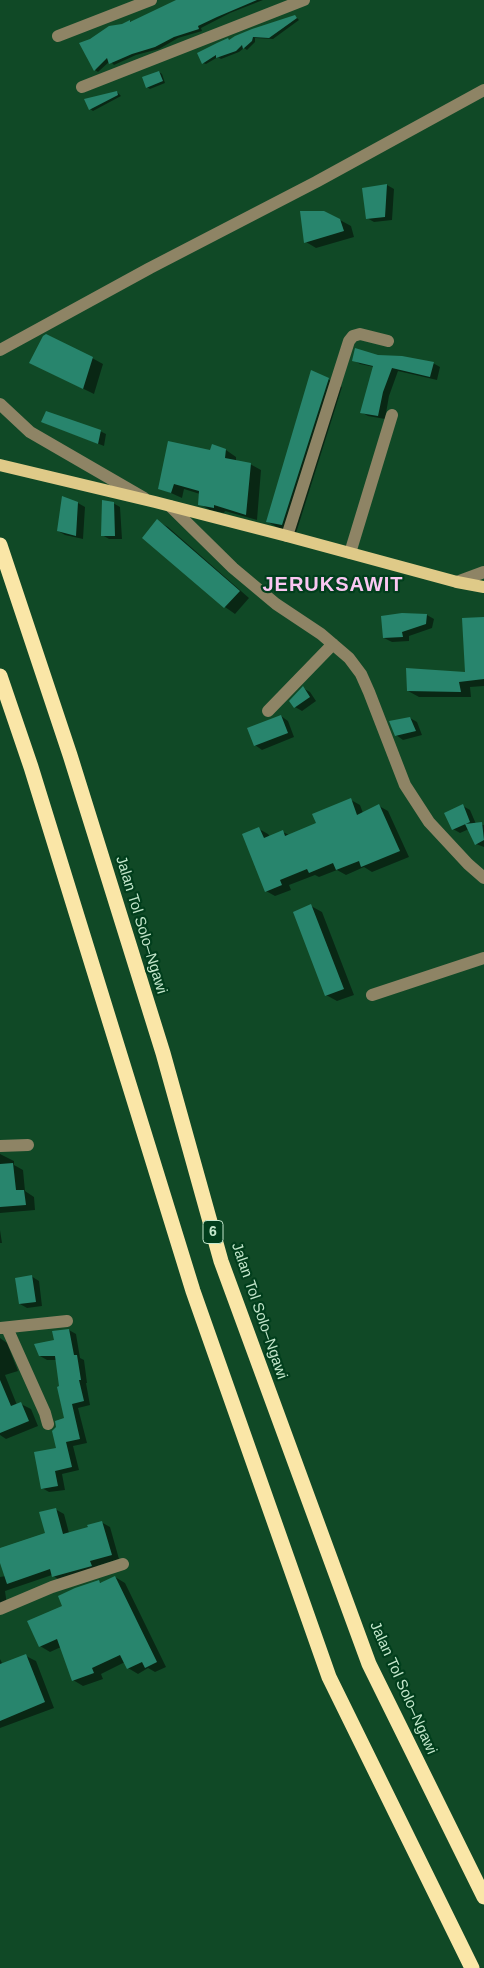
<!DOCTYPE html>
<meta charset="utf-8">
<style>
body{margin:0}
canvas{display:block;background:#104926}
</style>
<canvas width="484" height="1968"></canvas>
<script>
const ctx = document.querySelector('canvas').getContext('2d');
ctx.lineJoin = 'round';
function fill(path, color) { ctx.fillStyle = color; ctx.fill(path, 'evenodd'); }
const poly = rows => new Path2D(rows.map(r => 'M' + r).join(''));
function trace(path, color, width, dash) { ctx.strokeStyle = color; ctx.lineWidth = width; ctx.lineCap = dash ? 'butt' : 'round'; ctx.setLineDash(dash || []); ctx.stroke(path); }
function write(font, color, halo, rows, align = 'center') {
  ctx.font = font + ' Arial,sans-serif'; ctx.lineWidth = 4.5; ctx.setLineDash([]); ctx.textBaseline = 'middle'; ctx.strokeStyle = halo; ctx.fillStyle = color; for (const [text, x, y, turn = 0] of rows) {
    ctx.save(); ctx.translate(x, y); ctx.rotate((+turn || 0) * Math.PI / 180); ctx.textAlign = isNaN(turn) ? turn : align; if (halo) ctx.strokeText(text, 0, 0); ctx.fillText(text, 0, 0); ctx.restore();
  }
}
fill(poly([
 [181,0,263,0,230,13,201,28,202,31,178,38,159,49,136,55,114,65,110,61,98,72,95,70,123,25,130,21,132,23],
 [295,16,299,20,273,39,255,38,255,42,247,50,244,48,239,52,221,59,218,57,206,64,203,63,230,41],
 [159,72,162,74,165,83,150,89,147,87],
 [117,92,121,96,93,111,90,109],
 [387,185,394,189,392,220,374,222,367,218],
 [340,220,351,226,354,237,316,248,306,242],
 [378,356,433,363,440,367,437,380,398,371,389,396,385,419,368,416,361,412,374,367,360,364,353,360],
 [92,358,103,364,94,394,41,368],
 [328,379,342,387,296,533,282,530,268,522],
 [43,422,100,431,106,434,104,446],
 [226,450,236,457,236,461,250,464,261,470,257,520,225,511,224,513,210,510,200,504,200,494,184,489,182,498,160,488,211,452],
 [78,503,85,507,83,539,65,535,58,531],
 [113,503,120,507,122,539,109,539,102,535],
 [157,521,168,527,249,598,235,614,225,607],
 [427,615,434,619,432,628,409,636,409,641,392,642,384,638],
 [484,618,484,686,470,687,471,697,419,697,408,691,466,674],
 [303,688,310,692,316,701,302,711,295,707],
 [281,716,288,721,294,737,262,750,255,745],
 [410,718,417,722,422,735,403,740,396,735],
 [351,800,360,805,363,813,379,806,388,811,409,857,372,872,364,867,346,875,337,870,319,877,315,875,289,885,291,890,275,896,266,891,259,829,268,834,270,837,283,832,289,835,318,824],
 [463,806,470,810,476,824,484,825,484,847,476,844,469,829,460,833,453,829],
 [311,906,322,912,354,995,337,1001,326,995],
 [0,1154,14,1161,14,1165,23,1170,25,1191,34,1197,35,1210,0,1213],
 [0,1230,2,1243,0,1243],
 [31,1276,39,1281,42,1306,27,1308,20,1304],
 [69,1330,76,1334,80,1358,84,1360,87,1383,86,1383,90,1405,78,1408,87,1443,73,1446,79,1470,62,1474,65,1490,49,1492,42,1488,58,1449,66,1419,57,1360,47,1360,40,1356],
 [0,1338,7,1343,18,1371,5,1375,17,1405,21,1404,31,1409,38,1426,6,1439,0,1435],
 [55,1509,64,1514,69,1533,89,1528,101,1522,110,1527,119,1559,97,1566,99,1570,61,1581,52,1575,5,1591,7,1605,0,1606,0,1577,6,1576,0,1559,0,1550,46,1534],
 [115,1577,125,1583,166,1667,155,1672,148,1668,138,1674,128,1668,125,1662,101,1674,103,1679,83,1686,73,1680,61,1647,50,1652,40,1646,64,1606,99,1582,102,1583],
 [26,1656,36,1661,54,1708,0,1728,0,1659,3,1665]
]), '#0007');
fill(poly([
 [176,0,257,0,217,17,198,26,199,29,174,37,155,47,132,54,109,64,107,58,94,71,79,43,90,39,109,26,122,24,130,20,130,22],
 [295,15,297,18,269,38,253,37,252,41,243,49,242,45,236,51,216,58,216,55,202,64,197,53,217,43,228,38,229,40,235,36,252,29],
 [159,71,163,81,146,88,142,77],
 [117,91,118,95,89,110,84,99],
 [387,184,385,217,366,219,362,188],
 [300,211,324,211,340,219,344,231,304,243],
 [46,334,93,357,83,389,29,363,43,336],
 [355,348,378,355,402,356,434,362,430,377,392,368,383,392,378,416,360,413,373,366,352,361],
 [311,370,329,378,282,525,266,522],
 [46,411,101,430,98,444,41,422],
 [168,441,210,450,212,444,226,449,225,458,251,463,246,515,214,505,214,508,198,505,199,491,174,484,171,493,158,489],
 [62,496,78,502,76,536,57,531],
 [102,500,114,502,115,536,101,536],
 [157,519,240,591,224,608,142,538],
 [402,613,427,614,426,624,402,632,403,637,383,638,381,616],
 [484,617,484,679,459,682,461,692,407,691,406,668,465,672,462,618],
 [303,686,310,697,294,708,289,701],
 [281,715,288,733,254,746,247,728],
 [410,717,416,731,395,736,389,721],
 [351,798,357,815,379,804,400,851,361,867,359,861,336,870,333,863,309,873,307,869,280,880,282,885,265,892,242,834,259,827,264,838,283,830,285,836,316,823,312,814],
 [463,804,470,822,452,830,444,813],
 [482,822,484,840,475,845,465,824],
 [311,904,344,989,325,996,293,912],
 [13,1163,16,1190,24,1190,26,1205,0,1207,0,1164],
 [32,1275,36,1302,19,1304,15,1278],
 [69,1329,74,1355,77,1355,81,1380,79,1380,84,1401,72,1404,80,1439,66,1442,72,1467,55,1471,58,1486,41,1489,34,1452,56,1448,52,1431,56,1427,55,1421,64,1418,57,1387,59,1386,55,1356,39,1356,34,1344,54,1340,52,1331],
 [0,1380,11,1406,21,1402,29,1421,0,1433],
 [56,1508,63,1534,88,1527,87,1525,102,1521,112,1555,90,1561,92,1566,70,1572,52,1577,50,1569,7,1584,0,1563,0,1548,45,1533,39,1512],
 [115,1576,157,1662,145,1668,142,1662,127,1669,120,1655,92,1668,94,1673,72,1681,57,1639,39,1647,27,1621,62,1606,58,1596,75,1588,99,1580,100,1583],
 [26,1654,45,1702,0,1721,0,1664]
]), '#28856d');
trace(poly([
 [58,36,151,0],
 [82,87,304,0],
 [0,350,150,268,316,182,484,90],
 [0,404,30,432,144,498],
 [170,506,233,568,276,604,321,634,349,658,361,674,369,692,405,785,429,822,468,864,484,878],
 [287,536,349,341,353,336,360,334,388,341],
 [350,553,392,415],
 [457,582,484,572],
 [268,711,333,644],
 [372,995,484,958],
 [0,1146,28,1145],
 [0,1328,67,1321],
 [7,1328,45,1413,48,1424],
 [0,1609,52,1587,123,1564]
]), '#8e8465', 12);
trace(poly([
 [0,465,155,502,287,536,457,582,484,587]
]), '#dfca88', 12);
trace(poly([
 [0,545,70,755,163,1053,221,1261,369,1664,484,1897],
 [0,676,31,767,193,1291,329,1677,472,1968]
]), '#fae6a7', 15);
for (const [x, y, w] of [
 [213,1232,20]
]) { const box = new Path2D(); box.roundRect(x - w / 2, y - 11.5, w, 23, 4); ctx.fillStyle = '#013e1c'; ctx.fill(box); trace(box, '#c4e7cc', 1); }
write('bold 14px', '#c4e7cc', null, [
 ["6",213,1232]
]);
write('15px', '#c4e7cc', '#013e1c', [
 ["Jalan Tol Solo–Ngawi",141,925,73],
 ["Jalan Tol Solo–Ngawi",259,1311,71],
 ["Jalan Tol Solo–Ngawi",403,1688,66]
]);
ctx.letterSpacing = '1px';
write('bold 20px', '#fac7f2', '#013e1c', [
 ["JERUKSAWIT",333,585]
]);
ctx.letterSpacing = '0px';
</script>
